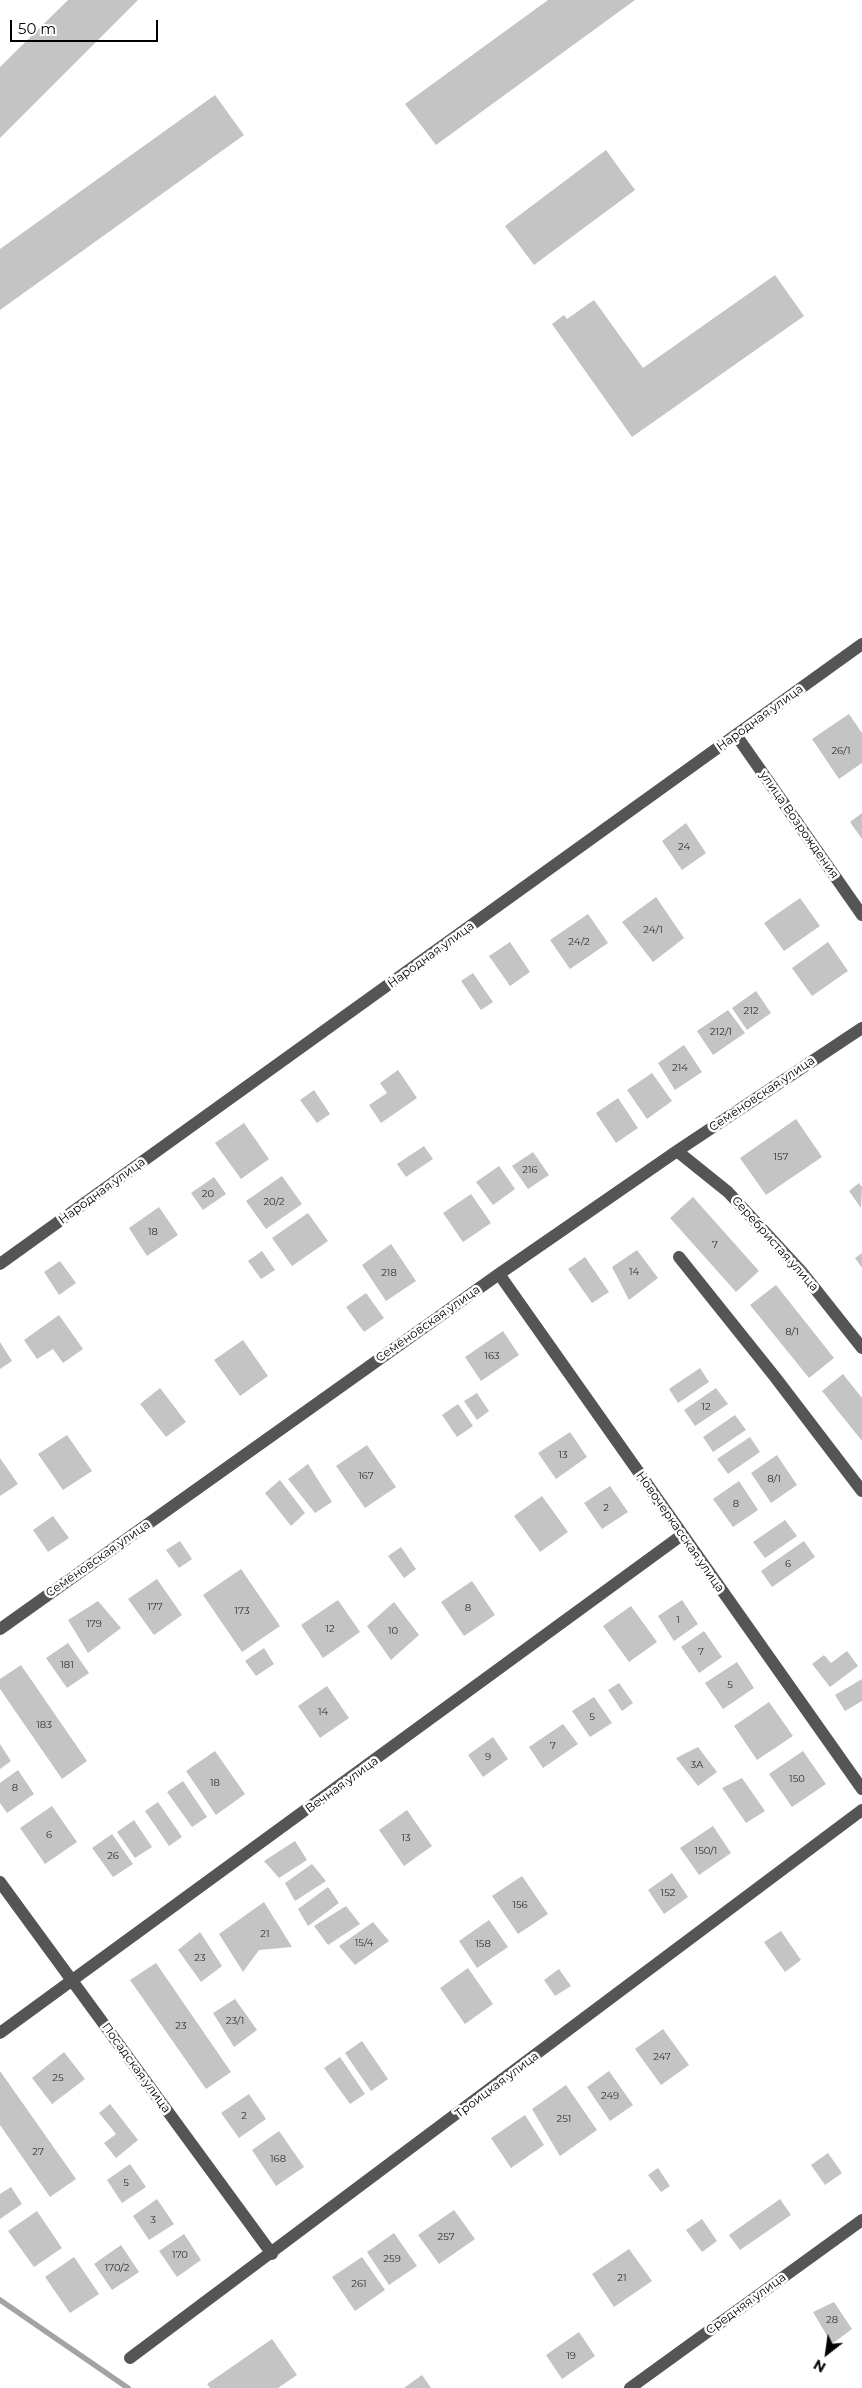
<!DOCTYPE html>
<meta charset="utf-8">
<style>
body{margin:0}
#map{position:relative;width:862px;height:2388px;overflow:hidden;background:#fff;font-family:Montserrat,sans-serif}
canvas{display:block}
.north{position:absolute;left:802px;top:2328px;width:50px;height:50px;-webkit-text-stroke:4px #fff;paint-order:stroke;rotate:210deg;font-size:14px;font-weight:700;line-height:20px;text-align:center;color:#000}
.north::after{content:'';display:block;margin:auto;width:18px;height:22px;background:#000;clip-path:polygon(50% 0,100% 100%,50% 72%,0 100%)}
.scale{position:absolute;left:10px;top:20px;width:148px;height:22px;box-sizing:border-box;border:2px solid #000;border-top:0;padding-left:6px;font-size:15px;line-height:18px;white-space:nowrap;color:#000;-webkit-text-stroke:4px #fff;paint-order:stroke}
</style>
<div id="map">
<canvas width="862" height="2388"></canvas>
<div class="north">N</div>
<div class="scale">50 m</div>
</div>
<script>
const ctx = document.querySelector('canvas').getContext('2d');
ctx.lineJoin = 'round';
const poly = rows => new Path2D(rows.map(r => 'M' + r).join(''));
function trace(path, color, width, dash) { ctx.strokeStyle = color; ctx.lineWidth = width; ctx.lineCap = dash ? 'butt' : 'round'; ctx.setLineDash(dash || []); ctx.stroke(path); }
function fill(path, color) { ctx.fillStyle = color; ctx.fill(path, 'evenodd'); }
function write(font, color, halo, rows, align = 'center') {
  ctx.font = font + ' Montserrat,sans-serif'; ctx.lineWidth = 5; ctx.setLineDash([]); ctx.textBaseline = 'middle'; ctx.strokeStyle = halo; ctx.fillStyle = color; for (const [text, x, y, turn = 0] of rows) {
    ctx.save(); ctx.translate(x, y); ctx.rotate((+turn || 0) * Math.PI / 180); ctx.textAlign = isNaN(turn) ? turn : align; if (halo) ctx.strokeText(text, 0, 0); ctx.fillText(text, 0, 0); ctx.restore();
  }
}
trace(poly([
 [0,2300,128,2388]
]), '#a3a3a3', 5.5);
fill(poly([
 [68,0,138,0,0,138,0,67],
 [548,0,635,0,436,145,405,104],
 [215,95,244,135,0,310,0,249],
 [606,150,635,190,534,265,505,226],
 [775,275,804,316,632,437,552,324,564,315,567,319,594,300,643,368],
 [849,714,862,733,862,763,839,779,812,739],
 [862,813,862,839,850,822],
 [686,823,706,853,682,870,662,841],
 [656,897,684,938,653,962,622,922],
 [800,898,820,926,784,951,764,923],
 [588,914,608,943,570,969,550,940],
 [510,942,530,972,510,986,489,956],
 [828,942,848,971,812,996,792,968],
 [473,973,493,1002,481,1010,461,981],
 [756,991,771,1013,747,1030,732,1008],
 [728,1010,745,1033,713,1055,697,1031],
 [684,1045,702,1072,675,1090,658,1063],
 [398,1070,417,1098,381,1123,369,1105,387,1093,380,1083],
 [652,1073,672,1101,647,1119,627,1090],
 [314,1090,330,1114,317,1123,300,1100],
 [618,1098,638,1128,616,1143,596,1113],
 [796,1119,822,1157,766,1195,740,1158],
 [244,1123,269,1159,241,1179,215,1143],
 [424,1146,433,1159,406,1177,397,1164],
 [533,1152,549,1175,528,1189,512,1166],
 [499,1166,515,1189,493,1205,476,1182],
 [282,1176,302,1204,266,1229,246,1201],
 [214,1177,226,1194,203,1210,191,1193],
 [859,1183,862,1187,861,1208,849,1191],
 [471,1194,491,1223,463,1242,443,1213],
 [693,1197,759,1271,736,1292,670,1218],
 [159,1207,178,1235,147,1256,129,1228],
 [308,1213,328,1241,292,1266,272,1238],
 [391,1244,416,1281,386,1301,362,1265],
 [637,1250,658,1278,629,1300,612,1267],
 [262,1251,275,1270,261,1279,248,1261],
 [862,1253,862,1268,855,1258],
 [585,1257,609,1292,592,1303,568,1269],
 [60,1261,76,1283,59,1295,44,1272],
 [776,1285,834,1358,809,1378,750,1305],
 [366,1293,384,1318,364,1332,346,1307],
 [59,1315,83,1349,63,1363,53,1349,37,1359,24,1340],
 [503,1331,519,1355,481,1381,465,1357],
 [243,1340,268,1376,240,1396,214,1360],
 [0,1342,12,1361,0,1369],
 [700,1368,709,1382,678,1403,669,1389],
 [843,1374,862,1398,862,1441,822,1391],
 [160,1388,186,1422,166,1437,140,1404],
 [716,1388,728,1404,695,1426,684,1410],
 [477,1393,489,1411,477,1420,464,1401],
 [458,1404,473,1426,457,1437,442,1415],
 [735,1415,746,1430,713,1452,703,1437],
 [570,1432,587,1457,556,1479,538,1453],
 [67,1435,92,1471,63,1490,38,1454],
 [750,1437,760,1452,728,1474,717,1459],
 [367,1445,396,1487,365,1508,336,1466],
 [777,1455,797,1485,771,1503,751,1473],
 [0,1458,18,1484,0,1496],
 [308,1464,332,1502,315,1513,288,1479],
 [280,1480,305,1513,291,1526,265,1493],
 [739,1481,758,1510,733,1527,713,1499],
 [610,1486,628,1512,602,1529,584,1503],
 [542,1496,568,1532,540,1552,514,1516],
 [53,1516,69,1538,48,1552,33,1530],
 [785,1520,797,1536,765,1558,753,1542],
 [180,1541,192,1559,179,1568,166,1550],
 [804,1541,815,1557,772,1587,761,1571],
 [401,1547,416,1569,404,1578,388,1556],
 [241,1569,280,1626,242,1652,203,1595],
 [157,1579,182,1615,154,1635,128,1599],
 [472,1581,495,1615,464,1636,441,1602],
 [338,1600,360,1632,323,1658,301,1625],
 [682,1600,698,1624,674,1641,658,1616],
 [98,1601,121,1628,88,1653,68,1620],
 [394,1602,419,1635,391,1660,367,1626],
 [631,1606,657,1642,629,1662,603,1626],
 [704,1631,722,1657,699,1673,681,1647],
 [68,1643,89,1673,67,1688,46,1658],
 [264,1648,274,1664,256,1676,245,1661],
 [847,1651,858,1666,830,1687,812,1664,824,1655,831,1663],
 [737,1662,754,1688,723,1709,705,1683],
 [21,1665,87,1761,62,1779,0,1689,0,1679],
 [862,1679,862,1701,845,1711,835,1695],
 [619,1683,633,1703,622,1711,608,1690],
 [327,1686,349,1718,320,1738,298,1706],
 [594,1697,612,1723,590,1737,572,1711],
 [769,1702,793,1736,757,1760,734,1726],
 [563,1724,578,1744,543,1768,529,1747],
 [493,1737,508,1759,483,1777,468,1755],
 [0,1744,11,1761,0,1769],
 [698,1747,717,1772,698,1786,676,1758],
 [215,1751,245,1794,216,1815,186,1771],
 [803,1751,826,1784,792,1807,769,1774],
 [18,1770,34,1794,7,1813,0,1803,0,1783],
 [742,1778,765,1811,746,1823,722,1788],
 [183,1781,207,1817,192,1827,167,1792],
 [158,1802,182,1837,169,1846,145,1811],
 [52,1806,77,1842,45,1864,20,1828],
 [407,1810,432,1846,404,1866,379,1830],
 [134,1820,152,1847,135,1858,117,1832],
 [713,1826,731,1853,699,1875,680,1848],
 [112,1834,133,1864,113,1877,92,1848],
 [295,1841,307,1860,279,1878,264,1861],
 [312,1864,326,1881,295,1901,285,1883],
 [672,1873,688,1897,664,1914,648,1890],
 [522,1876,548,1914,518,1934,492,1896],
 [328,1887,339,1903,308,1926,298,1909],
 [264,1902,292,1947,259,1950,243,1972,219,1934],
 [346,1906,360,1924,328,1945,314,1926],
 [489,1920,508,1947,477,1968,459,1941],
 [373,1922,389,1941,355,1965,339,1946],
 [781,1931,801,1960,785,1972,764,1942],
 [200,1932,222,1966,201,1982,178,1950],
 [156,1963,231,2072,206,2089,130,1980],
 [468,1968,493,2004,465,2024,440,1988],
 [559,1969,571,1986,555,1996,544,1980],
 [235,1999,257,2030,234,2047,213,2013],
 [663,2029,689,2065,661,2085,635,2049],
 [362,2041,388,2079,371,2091,345,2053],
 [64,2052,85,2079,52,2104,32,2078],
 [340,2057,365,2094,350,2104,324,2068],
 [0,2071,76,2179,50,2197,0,2125],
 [609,2071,633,2105,610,2121,587,2087],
 [566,2085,597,2130,560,2156,532,2109],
 [249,2094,266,2119,239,2138,221,2113],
 [110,2104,138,2140,116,2158,104,2143,116,2134,99,2113],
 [525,2115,544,2145,511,2168,491,2138],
 [279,2131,304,2167,276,2186,252,2150],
 [828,2153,842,2173,825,2185,811,2165],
 [130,2164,146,2187,122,2203,107,2180],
 [658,2168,670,2186,661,2192,648,2175],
 [11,2187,22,2204,0,2219,0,2194],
 [157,2199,174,2224,149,2240,133,2216],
 [780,2199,791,2215,740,2250,729,2235],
 [454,2210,475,2239,439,2264,418,2235],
 [37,2211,62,2248,34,2267,8,2231],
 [702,2219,717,2241,702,2252,686,2230],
 [394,2233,417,2266,389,2285,367,2252],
 [184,2234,201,2260,177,2277,159,2251],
 [121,2245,139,2272,112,2290,94,2264],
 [629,2249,652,2281,614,2307,592,2274],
 [74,2257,99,2294,70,2313,45,2277],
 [362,2257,385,2290,355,2311,332,2277],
 [834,2302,852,2329,832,2344,813,2312],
 [579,2332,595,2356,562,2379,546,2355],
 [272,2339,297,2375,278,2388,210,2388,207,2384],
 [422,2375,431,2388,404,2388]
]), '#c4c4c4');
trace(poly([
 [736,735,862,915],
 [677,1151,728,1192,801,1271,862,1348],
 [679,1257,775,1377,862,1491],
 [0,1264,862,644],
 [499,1274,862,1789],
 [0,1629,499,1274,677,1151,862,1028],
 [0,1882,272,2254],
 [0,2033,682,1535],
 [130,2358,862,1810],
 [630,2388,862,2220]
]), '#555', 12);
write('10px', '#313131', null, [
 ["26/1",841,751],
 ["24",684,847],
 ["24/1",653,930],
 ["24/2",579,942],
 ["212",751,1011],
 ["212/1",721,1032],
 ["214",680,1068],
 ["157",781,1157],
 ["216",530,1170],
 ["20",208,1194],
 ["20/2",274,1202],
 ["18",153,1232],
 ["7",715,1245],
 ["14",634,1272],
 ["218",389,1273],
 ["8/1",792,1332],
 ["163",492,1356],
 ["12",706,1407],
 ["13",563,1455],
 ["167",366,1476],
 ["8/1",774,1479],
 ["8",736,1504],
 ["2",606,1508],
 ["6",788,1564],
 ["177",155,1607],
 ["8",468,1608],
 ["173",242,1611],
 ["1",678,1620],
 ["179",94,1624],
 ["12",330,1629],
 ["10",393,1631],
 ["7",701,1652],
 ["181",67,1665],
 ["5",730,1685],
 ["14",323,1712],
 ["5",592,1717],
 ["183",44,1725],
 ["7",553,1746],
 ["9",488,1757],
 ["3А",697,1765],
 ["150",797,1779],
 ["18",215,1783],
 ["8",15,1788],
 ["6",49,1835],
 ["13",406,1838],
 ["150/1",706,1851],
 ["26",113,1856],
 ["152",668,1893],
 ["156",520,1905],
 ["21",265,1934],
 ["15/4",364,1943],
 ["158",483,1944],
 ["23",200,1958],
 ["23/1",235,2021],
 ["23",181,2026],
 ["247",662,2057],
 ["25",58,2078],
 ["249",610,2096],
 ["2",244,2116],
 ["251",564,2119],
 ["27",38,2152],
 ["168",278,2159],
 ["5",126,2183],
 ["3",153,2220],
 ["257",446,2237],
 ["170",180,2255],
 ["259",392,2259],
 ["170/2",117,2268],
 ["21",622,2278],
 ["261",359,2284],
 ["28",832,2320],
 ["19",571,2356]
]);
write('12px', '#000', '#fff', [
 ["Народная улица",760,718,-36],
 ["улица Возрождения",799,825,55],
 ["Народная улица",431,955,-36],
 ["Семёновская улица",762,1094,-34],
 ["Народная улица",102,1191,-36],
 ["Серебристая улица",775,1244,48],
 ["Семёновская улица",428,1324,-35],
 ["Новочеркасская улица",680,1532,55],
 ["Семёновская улица",98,1559,-35],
 ["Вечная улица",342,1785,-36],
 ["Посадская улица",136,2068,54],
 ["Троицкая улица",497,2085,-37],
 ["Средняя улица",746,2304,-36]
]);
</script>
